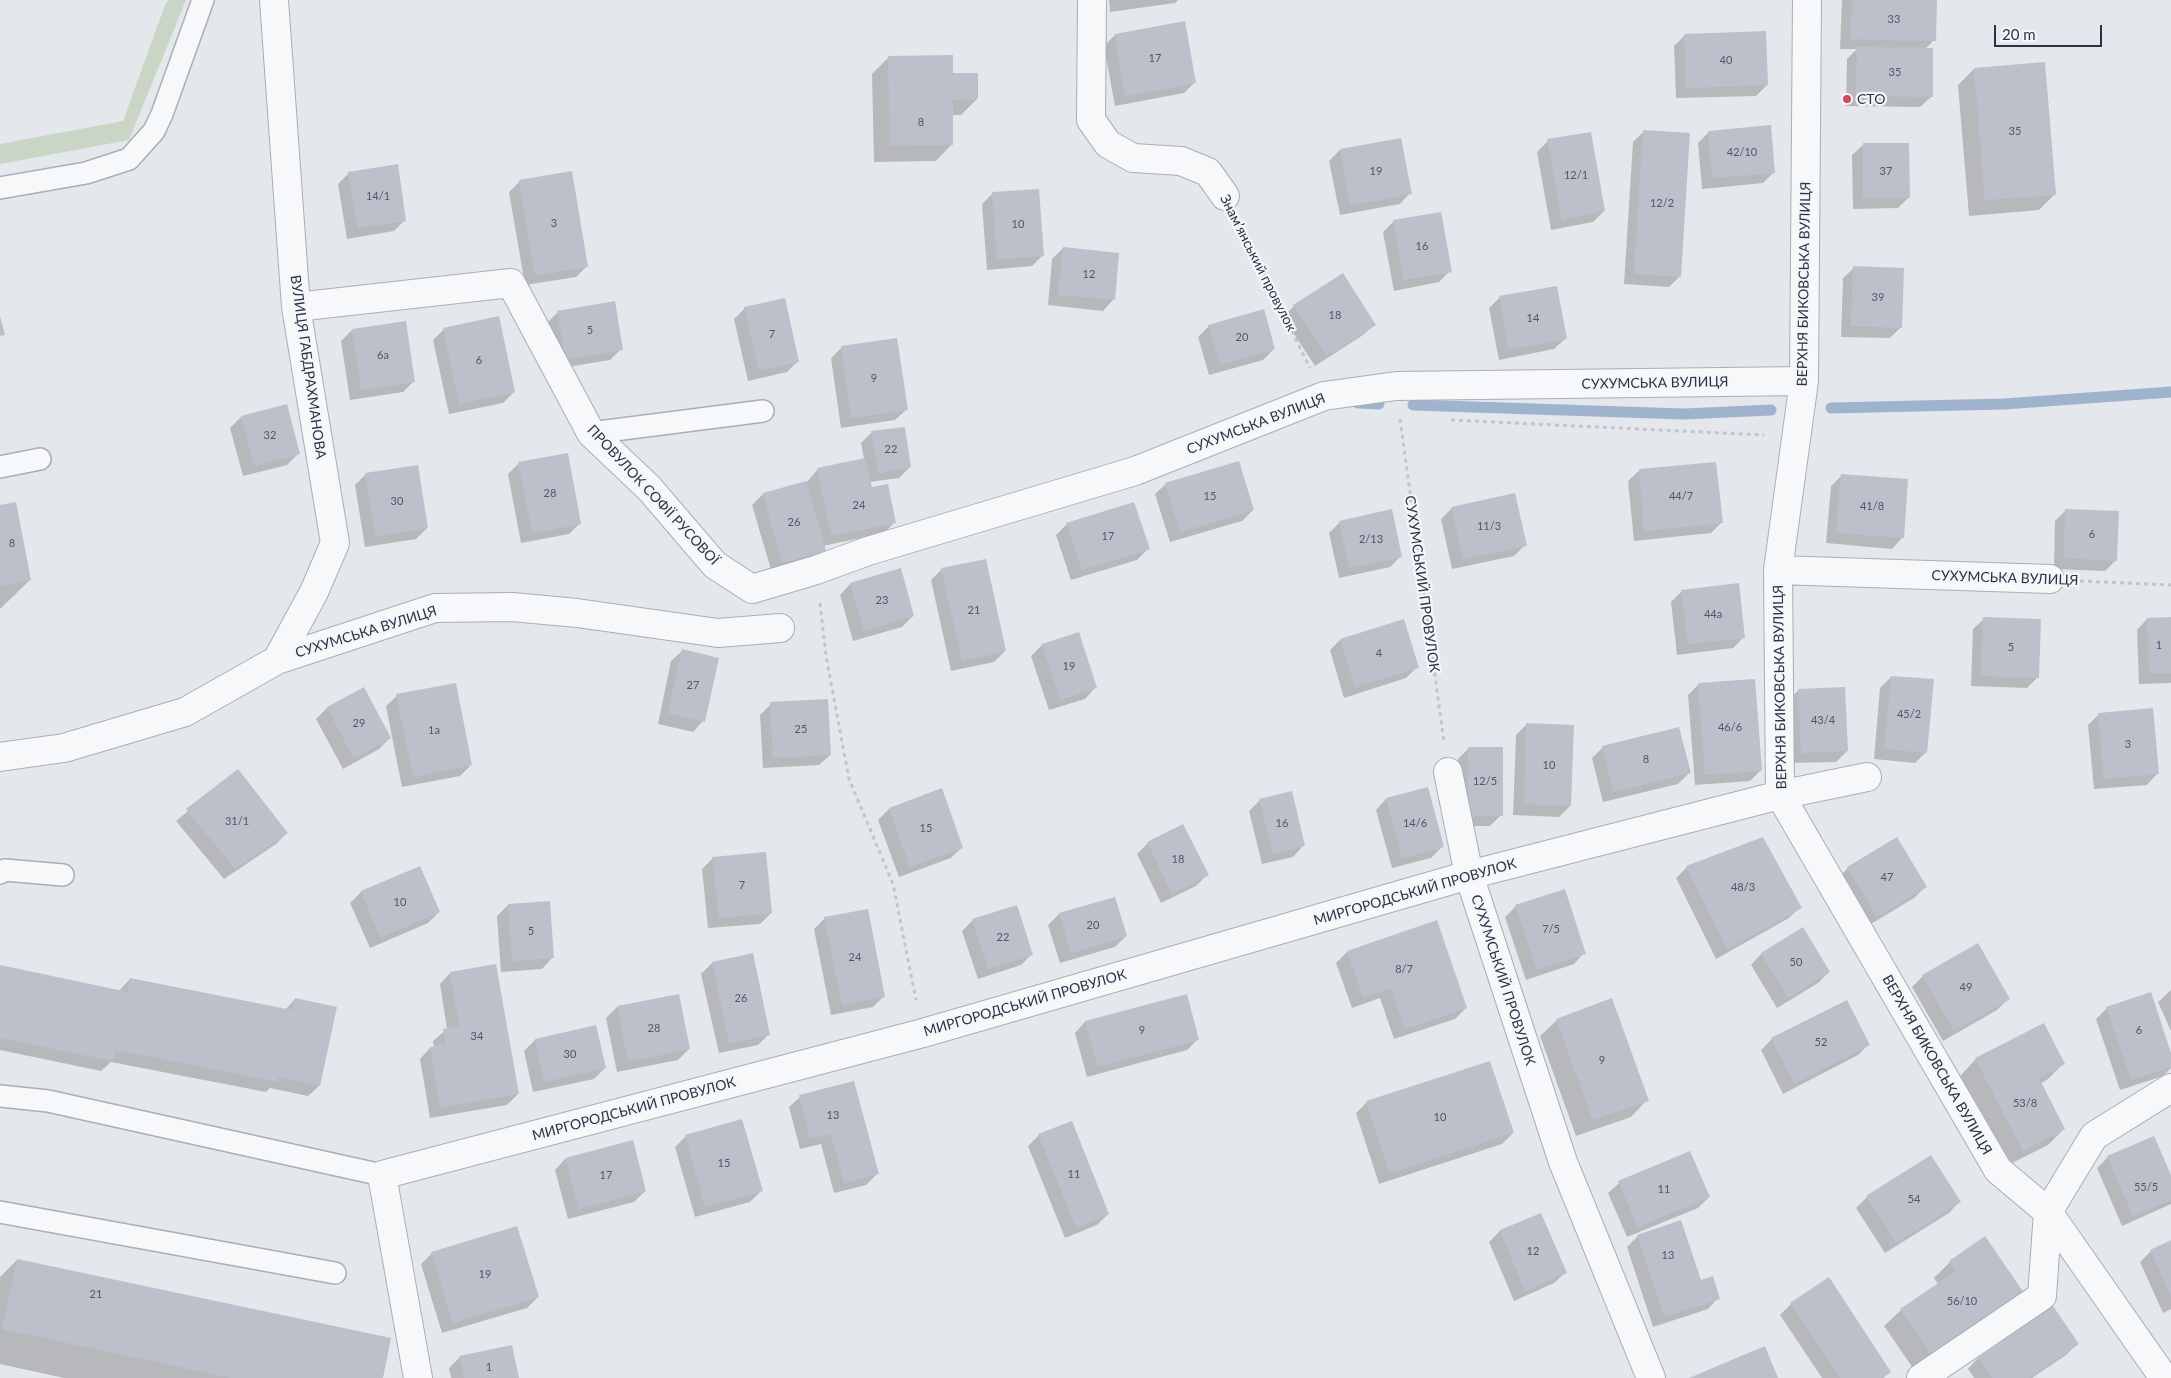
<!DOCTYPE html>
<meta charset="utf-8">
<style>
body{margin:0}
#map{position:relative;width:2171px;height:1378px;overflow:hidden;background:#e4e7ec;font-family:Lato,sans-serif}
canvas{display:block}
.scale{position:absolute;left:1994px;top:25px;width:108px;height:22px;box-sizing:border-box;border:2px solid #2b3445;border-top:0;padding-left:6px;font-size:15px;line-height:18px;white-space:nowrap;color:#2b3445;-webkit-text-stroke:4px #f4f6f9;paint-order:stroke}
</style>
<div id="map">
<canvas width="2171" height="1378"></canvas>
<div class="scale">20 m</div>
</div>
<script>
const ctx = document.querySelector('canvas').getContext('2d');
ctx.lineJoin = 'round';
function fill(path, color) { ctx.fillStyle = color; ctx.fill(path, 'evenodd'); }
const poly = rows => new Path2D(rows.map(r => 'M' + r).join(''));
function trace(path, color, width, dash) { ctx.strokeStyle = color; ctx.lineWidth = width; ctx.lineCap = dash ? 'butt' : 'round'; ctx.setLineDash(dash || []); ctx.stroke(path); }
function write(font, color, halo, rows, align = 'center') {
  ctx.font = font + ' Lato,sans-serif'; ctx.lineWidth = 4.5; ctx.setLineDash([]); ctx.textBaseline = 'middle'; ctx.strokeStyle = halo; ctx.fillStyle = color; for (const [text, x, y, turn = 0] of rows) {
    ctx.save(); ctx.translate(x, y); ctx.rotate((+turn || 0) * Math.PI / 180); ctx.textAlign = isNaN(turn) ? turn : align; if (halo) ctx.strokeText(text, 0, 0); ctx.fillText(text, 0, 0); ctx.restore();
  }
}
fill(poly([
 [169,0,186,0,129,140,0,164,0,144,123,121,165,5]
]), '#c9d6c5');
fill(poly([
 [1109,0,1178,0,1175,3,1110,12],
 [1842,0,1936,0,1934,40,1925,49,1931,97,1920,107,1846,106,1847,59,1857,49,1840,49],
 [1184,23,1195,82,1184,93,1115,106,1104,46,1115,35],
 [1685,35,1767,85,1756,96,1676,98,1674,46],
 [888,58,952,75,977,99,961,115,952,115,952,144,936,161,874,162,872,74],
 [1974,69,2055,194,2039,210,1969,216,1958,85],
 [1644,131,1680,276,1669,287,1624,284,1633,142],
 [1709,132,1774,172,1763,183,1702,189,1698,143],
 [1400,139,1410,193,1400,204,1340,215,1329,161,1340,150],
 [1548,141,1604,211,1593,222,1551,230,1537,152],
 [1863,145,1909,197,1898,208,1853,209,1852,155],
 [349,173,405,220,394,231,347,239,338,184],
 [520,181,587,266,576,277,525,285,509,192],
 [992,194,1043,255,1032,266,987,270,982,204],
 [1394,221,1450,271,1439,282,1394,291,1383,232],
 [1063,248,1113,300,1103,311,1048,305,1052,259],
 [1854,268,1901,327,1890,338,1841,337,1843,278],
 [1500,297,1565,339,1554,349,1499,360,1489,308],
 [1294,306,1374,325,1363,335,1315,366,1283,317],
 [745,308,798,361,787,372,748,381,734,319],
 [558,312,621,349,610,360,555,369,547,323],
 [1209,326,1274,349,1263,360,1209,375,1198,337],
 [444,329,514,392,503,403,449,414,433,340],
 [352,330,414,381,403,392,350,400,341,341],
 [842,347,906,410,895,420,841,428,831,358],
 [286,406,298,454,287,465,243,476,230,428,241,417],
 [872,432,910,467,899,478,869,482,871,489,895,522,884,533,823,546,824,550,814,561,772,573,752,505,763,494,807,482,818,469,864,459,861,443],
 [519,463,580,523,569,534,521,543,508,474],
 [1639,471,1721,523,1711,533,1634,541,1628,481],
 [366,474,427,528,416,539,365,547,355,485],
 [1842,475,1907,480,1902,538,1892,549,1826,543,1831,486],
 [1166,484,1253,510,1242,521,1170,542,1155,494],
 [0,506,30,580,0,609],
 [1452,508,1525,545,1514,556,1452,569,1441,519],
 [2066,510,2116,560,2105,571,2054,569,2055,521],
 [1340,522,1401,556,1390,567,1339,578,1329,533],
 [1067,524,1148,549,1137,560,1071,580,1056,535],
 [942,569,1005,651,994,662,951,671,931,580],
 [850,584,913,616,902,627,853,641,840,595],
 [1682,591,1744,637,1733,648,1677,655,1671,602],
 [2171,618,2171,683,2139,684,2137,630,2147,619],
 [1984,619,2038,677,2027,688,1971,686,1973,629],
 [1078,633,1095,688,1085,699,1049,710,1031,656,1042,645],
 [1340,640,1417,667,1406,678,1344,698,1330,650],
 [682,651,703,721,693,732,658,724,671,661],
 [1891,677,1926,752,1915,763,1874,759,1880,688],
 [1699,684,1761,770,1750,781,1695,785,1688,695],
 [363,689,390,738,379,749,343,769,316,719,327,708],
 [1798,691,1847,751,1836,762,1790,763,1787,701],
 [397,696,471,765,460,776,402,787,386,706],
 [771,704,830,755,819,765,763,768,760,715],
 [2099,714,2157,774,2147,785,2094,789,2088,725],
 [1527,724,1570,806,1559,817,1513,815,1516,735],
 [1603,747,1689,773,1678,784,1603,802,1592,758],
 [1469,748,1501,815,1490,826,1457,826,1458,759],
 [238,770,287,833,276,844,224,879,176,821],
 [1386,799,1442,847,1431,858,1392,868,1376,810],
 [1260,800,1303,846,1293,857,1262,864,1249,811],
 [889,809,962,847,951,858,899,877,878,820],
 [1183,826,1207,875,1196,886,1161,903,1137,854,1147,844],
 [1896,839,1925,887,1914,898,1866,927,1837,879,1848,868],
 [713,858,771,913,760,924,708,928,702,869],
 [420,867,439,912,428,923,370,948,350,903,361,892],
 [1687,867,1800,907,1789,918,1716,959,1676,878],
 [1114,898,1126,936,1115,947,1060,963,1048,925,1059,914],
 [508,905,552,958,542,969,501,972,497,916],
 [1516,906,1584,953,1574,964,1526,980,1505,917],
 [825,918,884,996,873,1007,831,1015,814,929],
 [973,920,1032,954,1021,965,978,979,962,931],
 [1436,922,1466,1008,1455,1019,1394,1039,1380,998,1352,1008,1336,963,1347,952],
 [1803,929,1829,972,1818,983,1777,1008,1751,965,1761,954],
 [1977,945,2008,999,1997,1010,1943,1041,1912,987,1923,976],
 [752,955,769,1034,758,1045,719,1053,701,974,712,963],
 [0,967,119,991,130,979,285,1010,295,999,319,1086,308,1096,270,1088,266,1092,111,1062,101,1071,0,1050],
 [450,973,518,1094,507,1105,430,1118,420,1059,430,1048,434,1047,433,1041,447,1029,440,984],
 [2171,990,2171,1031,2158,1002],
 [617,1007,689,1049,678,1060,617,1072,606,1018],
 [2107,1008,2171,1057,2171,1068,2163,1076,2120,1090,2096,1019],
 [1557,1020,1647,1100,1631,1117,1576,1136,1540,1036],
 [1085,1022,1198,1039,1187,1050,1087,1077,1075,1033],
 [595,1027,605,1068,594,1079,533,1092,524,1051,535,1040],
 [1772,1039,1869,1044,1858,1055,1783,1094,1761,1050],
 [1976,1059,2063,1064,2047,1080,2040,1084,2064,1129,2048,1145,2006,1166,1960,1076],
 [800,1097,877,1174,866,1185,834,1193,821,1144,800,1149,789,1107],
 [1367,1102,1513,1133,1502,1144,1379,1184,1356,1113],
 [1039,1135,1108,1214,1097,1225,1065,1238,1028,1146],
 [686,1136,761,1191,750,1202,695,1217,675,1147],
 [2108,1157,2171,1178,2171,1204,2122,1226,2097,1168],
 [565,1159,645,1191,634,1202,568,1219,555,1170],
 [1619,1183,1709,1197,1698,1208,1627,1237,1608,1193],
 [1867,1197,1959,1202,1949,1213,1885,1253,1856,1208],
 [1540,1214,1565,1273,1554,1283,1514,1301,1489,1242,1500,1231],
 [1638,1236,1718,1298,1708,1309,1653,1327,1627,1247],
 [2171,1242,2171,1309,2163,1313,2140,1262,2151,1251],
 [432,1253,538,1297,527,1308,442,1333,421,1264],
 [17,1260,381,1378,64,1378,0,1364,0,1277],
 [1950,1262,2023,1293,1915,1371,1884,1326,1901,1310,1938,1284,1934,1278],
 [1791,1304,1890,1372,1883,1378,1822,1378,1780,1315],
 [2077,1344,2066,1355,2032,1378,1974,1378,1968,1369,1978,1358],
 [460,1357,517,1378,451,1378,449,1368]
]), '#0003');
trace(poly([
 [1358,403,1379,404],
 [1413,405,1684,414,1771,410],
 [1831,408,2004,404,2171,392]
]), '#9fb4cc', 11);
fill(poly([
 [1852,0,1937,0,1936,41,1851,39],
 [1185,21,1196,83,1125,96,1115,34],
 [1766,31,1768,85,1686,88,1684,34],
 [1857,47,1933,48,1933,97,1856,96],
 [953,55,953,73,978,73,978,99,953,100,953,145,890,146,888,56],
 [2045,62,2056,195,1985,200,1974,68],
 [1771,125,1775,173,1712,178,1708,131],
 [1643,130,1690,133,1681,277,1634,274],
 [1591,132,1605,211,1562,220,1547,139],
 [1401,138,1412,194,1350,205,1340,149],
 [1863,143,1909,143,1910,198,1863,198],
 [398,164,406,221,358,228,348,172],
 [572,171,588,267,535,275,519,180],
 [1039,189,1044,256,997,259,992,192],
 [1441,212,1452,272,1404,280,1393,220],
 [1063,247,1119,253,1115,300,1058,295],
 [1853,266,1904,268,1902,328,1851,326],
 [1343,273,1376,325,1327,356,1293,305],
 [1557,286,1567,339,1509,349,1499,296],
 [785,298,799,362,759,371,744,307],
 [615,301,623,350,566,359,557,311],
 [1264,309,1275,349,1220,365,1208,325],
 [0,316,5,335,0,336],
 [499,316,515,392,459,404,443,328],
 [406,321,415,382,361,390,352,329],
 [897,338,908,410,851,418,841,346],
 [287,404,300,454,254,466,241,416],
 [905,427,911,467,878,473,871,431],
 [568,453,581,524,532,533,518,462],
 [865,458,872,487,888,484,896,523,831,536,817,468],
 [1239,461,1254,510,1180,532,1165,483],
 [1716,462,1723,523,1644,531,1639,469],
 [418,465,428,528,376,536,365,473],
 [1841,474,1908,479,1904,538,1836,533],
 [806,481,826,551,782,563,763,493],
 [1515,493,1527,546,1463,559,1451,507],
 [16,502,31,580,0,586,0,505],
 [1134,502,1150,549,1082,570,1066,523],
 [1392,509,1402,557,1349,568,1339,521],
 [2065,509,2119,511,2117,561,2064,558],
 [986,559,1006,651,962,661,941,568],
 [901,568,914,616,864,631,850,583],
 [1739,583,1745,638,1688,644,1681,590],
 [1983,617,2041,619,2039,678,1981,676],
 [2171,617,2171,673,2149,673,2147,618],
 [1404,619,1419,668,1355,687,1340,639],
 [1079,632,1097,688,1060,700,1042,644],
 [682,649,719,658,705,722,668,713],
 [1891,676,1934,679,1927,753,1884,749],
 [1755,679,1762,771,1705,775,1698,683],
 [456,683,472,765,413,777,396,694],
 [364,687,391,738,354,759,327,707],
 [1845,687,1848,751,1801,753,1798,689],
 [828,699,831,755,773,758,770,702],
 [2153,708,2159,774,2104,779,2098,713],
 [1526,723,1574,725,1571,806,1524,804],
 [1679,727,1691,773,1613,792,1602,746],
 [1468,747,1503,747,1503,816,1467,816],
 [238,769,288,833,235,869,186,809],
 [1428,787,1444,847,1402,858,1386,798],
 [942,788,963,848,910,867,889,808],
 [1292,791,1305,846,1273,854,1259,799],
 [1183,824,1209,875,1172,894,1147,842],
 [1763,837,1802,908,1727,949,1686,866],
 [1897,837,1927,887,1877,917,1847,867],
 [766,852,772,913,719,918,712,857],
 [420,866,440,912,380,938,361,891],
 [1565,889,1586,954,1537,970,1515,905],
 [1115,897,1127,936,1071,953,1059,913],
 [550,901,554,958,512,961,508,904],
 [1017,905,1033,955,989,969,972,919],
 [868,909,885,997,842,1005,824,917],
 [1437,920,1467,1008,1405,1029,1391,988,1363,998,1347,951],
 [1803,927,1830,972,1788,998,1761,953],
 [1978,943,2010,999,1954,1031,1922,975],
 [753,953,770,1035,729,1043,712,962],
 [496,964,519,1094,440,1108,430,1047,446,1044,443,1029,459,1026,450,972],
 [0,965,128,992,130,978,292,1010,295,998,337,1007,320,1086,278,1077,278,1082,116,1050,113,1061,0,1038],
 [2151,992,2171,1053,2171,1067,2131,1080,2106,1007],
 [679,994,690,1049,628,1062,617,1006],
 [1187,994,1199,1040,1098,1067,1085,1021],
 [1612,998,1649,1101,1593,1120,1556,1019],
 [1847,1000,1870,1045,1794,1084,1771,1038],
 [2044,1023,2065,1064,2039,1078,2065,1129,2023,1151,1975,1058],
 [596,1025,606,1068,544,1082,535,1039],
 [1490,1061,1514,1133,1390,1173,1366,1101],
 [854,1081,879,1174,844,1183,831,1134,810,1139,799,1095],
 [742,1119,763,1191,705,1207,685,1135],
 [1072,1121,1109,1214,1076,1228,1038,1134],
 [2154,1136,2171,1175,2171,1200,2133,1216,2107,1156],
 [633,1140,646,1191,579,1209,565,1158],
 [1690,1151,1710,1197,1638,1227,1618,1181],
 [1931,1155,1961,1202,1896,1243,1866,1196],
 [1541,1213,1567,1273,1525,1291,1500,1230],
 [1681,1220,1701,1280,1713,1276,1720,1299,1664,1317,1637,1235],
 [517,1226,539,1297,453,1323,431,1252],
 [1985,1236,2024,1293,1932,1356,1900,1309,1956,1271,1949,1261],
 [2171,1240,2171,1297,2150,1250],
 [17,1259,391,1338,383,1378,231,1378,2,1329],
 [1829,1277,1891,1372,1882,1378,1840,1378,1790,1303],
 [2053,1306,2079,1344,2029,1378,1992,1378,1978,1358],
 [512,1345,519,1378,464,1378,459,1356],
 [1765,1346,1778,1378,1689,1378]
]), '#bbc0ca');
const service = poly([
 [0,188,86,173,129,159,154,131,162,114,203,0],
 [591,433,763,411],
 [0,467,40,459],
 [0,873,5,870,63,875],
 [0,1096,48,1101,382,1175],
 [0,1212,335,1273]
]);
const minor = poly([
 [274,0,296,307,335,543,314,592,277,660],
 [1092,0,1091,120,1108,144,1133,158,1181,161,1208,172,1225,196],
 [1807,0,1804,381,1778,570,1780,795,1998,1170,2048,1212,2164,1378],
 [296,307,511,283,591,433,649,488,715,565,752,589,816,570,868,551,1135,471,1324,396,1396,386,1804,381],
 [1778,570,2050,579],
 [0,757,64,748,185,712,277,660,435,608,512,607,577,613,718,633,780,628],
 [1448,772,1469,875,1563,1162,1651,1378],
 [418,1378,382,1175,923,1033,1469,875,1780,795,1867,777],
 [1921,1378,2042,1296,2048,1212,2094,1136,2171,1088]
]);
trace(service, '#a9aeb7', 24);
trace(minor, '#a9aeb7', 30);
trace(poly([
 [1239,223,1310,368],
 [1400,419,1444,742],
 [1451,420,1764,435],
 [2080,581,2171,585],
 [820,603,826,656,849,779,893,884,916,1000]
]), '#c2c5cb', 3, [4, 4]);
trace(service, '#f7f8fa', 21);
trace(minor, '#f7f8fa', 28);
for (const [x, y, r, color] of [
 [1847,99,5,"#d1495b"]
]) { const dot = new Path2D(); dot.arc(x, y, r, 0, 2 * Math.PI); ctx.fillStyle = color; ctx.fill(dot); trace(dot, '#f4f6f9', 2); }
write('11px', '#4f5766', null, [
 ["33",1894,19],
 ["17",1155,58],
 ["40",1726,60],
 ["35",1895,72],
 ["8",921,122],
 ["35",2015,131],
 ["42/10",1742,152],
 ["19",1376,171],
 ["37",1886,171],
 ["12/1",1576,175],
 ["14/1",378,196],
 ["12/2",1662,203],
 ["3",554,223],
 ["10",1018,224],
 ["16",1422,246],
 ["12",1089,274],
 ["39",1878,297],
 ["18",1335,315],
 ["14",1533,318],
 ["5",590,330],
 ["7",772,334],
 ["20",1242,337],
 ["6а",383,355],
 ["6",479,360],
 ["9",874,378],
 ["32",270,435],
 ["22",891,449],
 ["28",550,493],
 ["15",1210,496],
 ["44/7",1681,496],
 ["30",397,501],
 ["24",859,505],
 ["41/8",1872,506],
 ["26",794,522],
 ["11/3",1489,526],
 ["6",2092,534],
 ["17",1108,536],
 ["2/13",1371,539],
 ["8",12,543],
 ["23",882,600],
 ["21",974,610],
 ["44а",1713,614],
 ["1",2159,645],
 ["5",2011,647],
 ["4",1379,653],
 ["19",1069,666],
 ["27",693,685],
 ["45/2",1909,714],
 ["43/4",1823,720],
 ["29",359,723],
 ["46/6",1730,727],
 ["25",801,729],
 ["1а",434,730],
 ["3",2128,744],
 ["8",1646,759],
 ["10",1549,765],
 ["12/5",1485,781],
 ["31/1",237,821],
 ["16",1282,823],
 ["14/6",1415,823],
 ["15",926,828],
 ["18",1178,859],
 ["47",1887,877],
 ["7",742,885],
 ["48/3",1743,887],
 ["10",400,902],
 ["20",1093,925],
 ["7/5",1551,929],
 ["5",531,931],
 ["22",1003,937],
 ["24",855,957],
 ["50",1796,962],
 ["8/7",1404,969],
 ["49",1966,987],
 ["26",741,998],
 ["28",654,1028],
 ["9",1142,1030],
 ["6",2139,1030],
 ["34",477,1036],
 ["52",1821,1042],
 ["30",570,1054],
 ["9",1602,1060],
 ["53/8",2025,1103],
 ["13",833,1115],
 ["10",1440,1117],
 ["15",724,1163],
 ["11",1074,1174],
 ["17",606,1175],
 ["55/5",2146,1187],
 ["11",1664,1189],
 ["54",1914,1199],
 ["12",1533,1251],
 ["13",1668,1255],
 ["19",485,1274],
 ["21",96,1294],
 ["56/10",1962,1301],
 ["1",489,1367]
]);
write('14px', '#2b3445', '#f4f6f9', [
 ["СТО",1857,99]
], 'left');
write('14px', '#2b3445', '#f4f6f9', [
 ["Знамʼянський провулок",1258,263,63],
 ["ВЕРХНЯ БИКОВСЬКА ВУЛИЦЯ",1804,284,-89],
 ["ВУЛИЦЯ ГАБДРАХМАНОВА",308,367,82],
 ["СУХУМСЬКА ВУЛИЦЯ",1655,383,-1],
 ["СУХУМСЬКА ВУЛИЦЯ",1256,424,-21],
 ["ПРОВУЛОК СОФІЇ РУСОВОЇ",653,495,47],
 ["СУХУМСЬКА ВУЛИЦЯ",2005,578,2],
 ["СУХУМСЬКИЙ ПРОВУЛОК",1422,584,82],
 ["СУХУМСЬКА ВУЛИЦЯ",366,632,-17],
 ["ВЕРХНЯ БИКОВСЬКА ВУЛИЦЯ",1780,687,-91],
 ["МИРГОРОДСЬКИЙ ПРОВУЛОК",1415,892,-16],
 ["СУХУМСЬКИЙ ПРОВУЛОК",1503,980,72],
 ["МИРГОРОДСЬКИЙ ПРОВУЛОК",1025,1003,-16],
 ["ВЕРХНЯ БИКОВСЬКА ВУЛИЦЯ",1937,1065,60],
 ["МИРГОРОДСЬКИЙ ПРОВУЛОК",634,1109,-15]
]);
</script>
